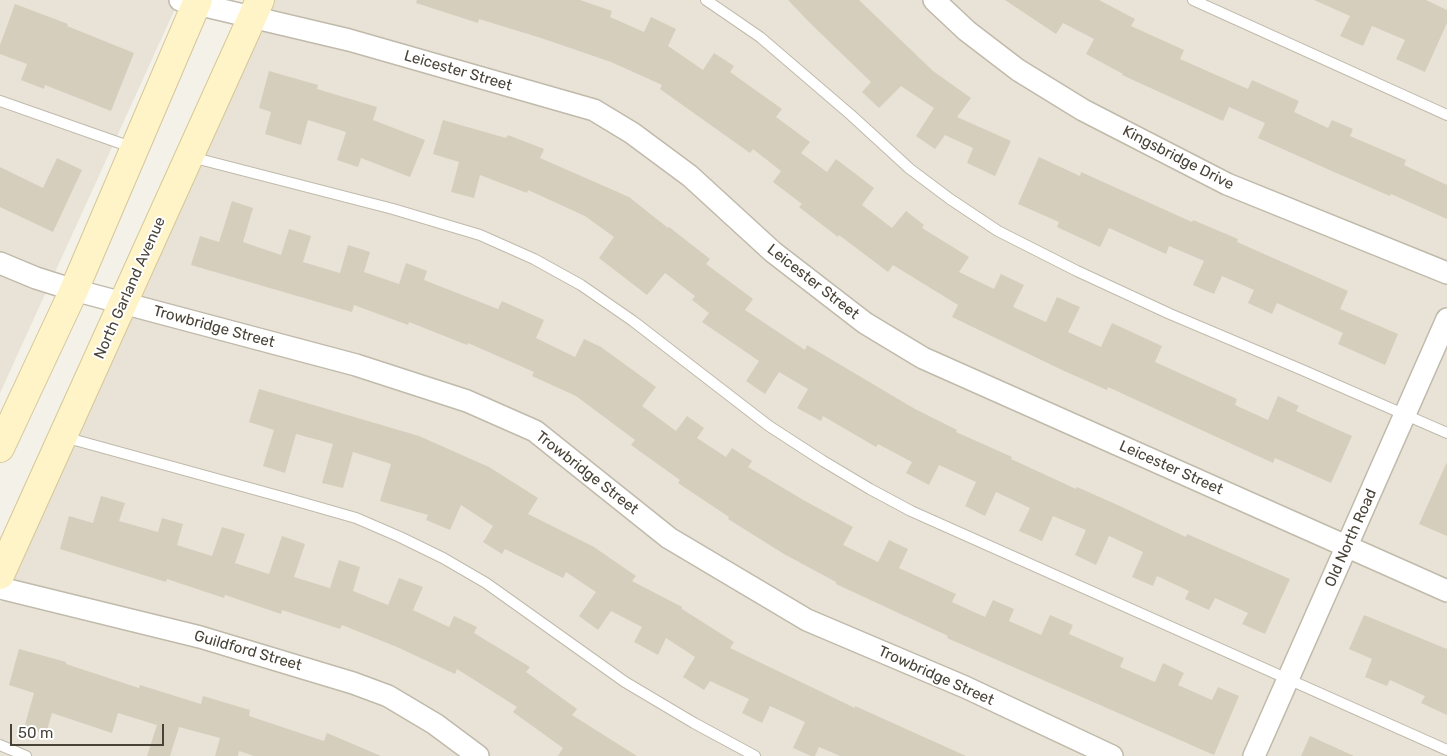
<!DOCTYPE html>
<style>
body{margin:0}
#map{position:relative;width:1447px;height:756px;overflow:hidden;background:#f4f1e8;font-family:Rubik,sans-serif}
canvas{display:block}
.scale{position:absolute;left:10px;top:724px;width:154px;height:22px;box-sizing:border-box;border:2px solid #484237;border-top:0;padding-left:6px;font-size:15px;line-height:18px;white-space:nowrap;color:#484237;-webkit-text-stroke:4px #fff;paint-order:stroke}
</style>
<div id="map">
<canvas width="1447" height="756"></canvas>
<div class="scale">50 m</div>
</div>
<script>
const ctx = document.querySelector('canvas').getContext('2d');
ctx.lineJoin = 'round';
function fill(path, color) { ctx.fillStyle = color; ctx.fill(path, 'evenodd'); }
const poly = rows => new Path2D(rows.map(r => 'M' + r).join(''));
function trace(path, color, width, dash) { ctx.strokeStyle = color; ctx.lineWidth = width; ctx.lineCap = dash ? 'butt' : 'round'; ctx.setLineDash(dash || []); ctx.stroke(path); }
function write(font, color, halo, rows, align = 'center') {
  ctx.font = font + ' Rubik,sans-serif'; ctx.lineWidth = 4; ctx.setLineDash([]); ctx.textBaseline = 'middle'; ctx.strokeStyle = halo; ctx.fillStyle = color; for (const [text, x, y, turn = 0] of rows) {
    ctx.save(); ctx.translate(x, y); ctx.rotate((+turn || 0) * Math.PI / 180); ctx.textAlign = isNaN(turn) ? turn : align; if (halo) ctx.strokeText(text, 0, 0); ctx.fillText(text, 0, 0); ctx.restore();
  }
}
fill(poly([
 [0,0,179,0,0,393],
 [275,0,1447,0,1447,756,0,756,0,603]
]), '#e8e3d6');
fill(poly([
 [417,0,580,0,612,11,610,17,644,32,651,17,676,29,668,46,703,70,714,53,734,66,730,72,782,109,776,117,810,142,801,153,827,172,836,159,874,188,862,205,892,228,906,211,924,225,922,228,969,257,959,272,994,289,1001,274,1024,285,1013,307,1046,322,1057,297,1080,307,1068,332,1101,347,1112,323,1162,346,1155,362,1237,399,1235,405,1268,420,1278,396,1299,406,1296,411,1352,436,1331,483,1275,458,1273,463,1108,387,1107,390,1062,370,952,317,958,305,893,265,888,272,839,235,838,237,799,207,802,204,773,182,781,171,753,149,750,153,660,89,662,85,611,62,541,38,479,19,478,23,416,3],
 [788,0,859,0,933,71,971,98,957,117,1011,141,995,176,967,163,973,148,945,135,935,149,916,136,934,108,901,86,879,108,862,92,871,82,810,23],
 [1005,0,1099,0,1135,19,1131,26,1184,50,1180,59,1248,89,1252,80,1299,101,1294,112,1328,128,1332,120,1353,129,1350,136,1406,160,1404,165,1447,185,1447,219,1391,194,1390,196,1334,172,1258,138,1265,123,1229,107,1223,121,1122,75,1123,74,1086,54,1094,39,1063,23,1056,34],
 [1314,0,1426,0,1447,10,1447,23,1425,72,1396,59,1405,40,1372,26,1363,46,1340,36,1350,16],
 [15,4,68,24,67,26,134,53,111,111,45,85,44,89,21,80,27,64,0,54,0,45],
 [269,71,318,85,317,89,377,107,373,120,425,140,410,177,361,158,358,167,337,160,346,132,308,120,301,145,265,134,271,112,259,108],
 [443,120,506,138,508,135,544,149,540,158,629,197,668,228,669,227,710,259,706,264,753,299,745,310,805,350,807,345,915,409,957,430,956,432,1012,457,1011,459,1076,489,1077,487,1122,507,1186,537,1187,534,1290,579,1265,634,1242,624,1248,613,1215,598,1209,610,1185,599,1189,591,1157,576,1153,586,1132,577,1143,552,1109,536,1096,565,1075,555,1086,530,1053,516,1042,541,1019,531,1030,508,996,492,985,516,965,506,976,482,939,465,929,485,906,473,912,462,878,444,876,447,823,416,821,421,797,408,808,389,779,372,765,394,746,381,759,361,702,322,709,313,692,300,695,296,665,273,647,295,599,258,614,237,585,216,528,190,527,193,480,175,474,198,451,192,459,162,433,154],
 [1039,157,1080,176,1081,172,1192,222,1193,220,1238,239,1237,242,1348,291,1340,309,1398,334,1385,365,1338,344,1343,333,1277,303,1272,314,1248,303,1254,290,1222,276,1214,294,1193,285,1204,261,1169,246,1166,254,1109,228,1100,247,1057,227,1059,222,1018,204],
 [57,158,82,170,53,232,0,207,0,167,43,188],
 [232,201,253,208,243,242,281,255,289,229,311,236,303,262,340,273,348,245,370,252,364,272,399,284,406,263,427,271,424,280,498,309,502,301,544,320,536,338,575,357,584,339,601,347,656,387,642,406,676,431,687,416,704,428,697,438,726,457,732,448,752,461,748,467,805,501,853,527,843,545,878,562,889,540,908,549,899,568,956,594,952,602,985,617,993,600,1014,609,1009,621,1041,635,1050,615,1073,625,1069,634,1124,658,1120,667,1155,682,1163,663,1184,673,1178,685,1212,700,1218,687,1239,696,1214,755,947,638,948,636,836,584,836,582,784,554,728,519,729,517,678,483,680,480,631,445,635,440,576,396,532,376,534,372,468,343,467,345,409,322,408,325,354,305,352,312,191,265,200,236,219,242],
 [259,389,419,436,489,467,538,498,528,514,594,547,636,576,632,581,682,607,682,609,734,642,730,648,855,708,855,706,966,756,840,756,819,747,815,756,811,756,793,748,805,722,770,706,762,723,742,713,749,699,710,681,704,690,683,677,695,657,666,638,658,655,634,642,642,627,611,611,598,630,579,616,596,592,566,572,563,578,505,549,502,554,483,542,493,526,461,505,450,530,426,520,428,515,380,501,391,464,353,452,343,488,322,483,333,444,296,434,285,473,263,466,274,430,249,422],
 [1447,462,1447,536,1419,524],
 [101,496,125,503,119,521,158,532,162,518,183,524,177,545,212,556,222,527,245,534,235,563,269,574,282,536,305,544,294,577,330,588,339,560,360,567,353,591,388,605,399,578,423,587,413,610,449,627,454,616,477,627,474,633,530,667,526,672,577,709,572,715,637,756,558,756,563,748,513,712,517,707,457,669,455,674,397,647,342,625,340,629,282,610,281,614,225,595,224,598,167,579,166,582,60,549,69,516,93,523],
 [1364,615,1447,649,1447,715,1421,703,1425,696,1390,680,1387,686,1365,677,1372,659,1349,649],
 [19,649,66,662,66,664,139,688,140,685,201,704,203,696,250,710,249,716,324,741,327,733,381,756,254,756,239,751,238,756,215,756,220,738,179,727,170,756,147,756,157,725,118,713,112,733,52,713,46,734,24,728,34,693,9,685],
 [1310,736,1354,756,1301,756]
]), '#d6cebd');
const service = poly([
 [706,0,760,37,851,115,910,169,950,199,998,231,1077,271,1170,314,1300,369,1447,433],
 [1193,0,1447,115],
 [0,101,134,148],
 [191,157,393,209,480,235,534,259,581,285,633,321,769,426,823,461,870,489,911,511,1447,750],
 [64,437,293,500,356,518,400,537,443,558,486,583,625,682,694,723,755,756],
 [0,745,26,756]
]);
const minor = poly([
 [180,0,349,40,594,110,632,133,690,176,773,252,865,323,923,358,1447,591],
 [934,0,967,31,1018,70,1083,110,1227,184,1447,273],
 [0,263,36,278,74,290,356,365,467,401,535,431,669,538,807,620,965,687,1112,756],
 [0,588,200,637,353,683,388,696,435,724,478,756],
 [1254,756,1447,319]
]);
const secondary = poly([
 [0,448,74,290,198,0],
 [0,575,260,0]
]);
trace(service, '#c0baab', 12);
trace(minor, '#c0baab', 24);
trace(secondary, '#d5c798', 30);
trace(service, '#fff', 10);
trace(minor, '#fff', 21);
trace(secondary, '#fff4c8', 28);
write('15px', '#484237', '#fff', [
 ["Leicester Street",458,71,16],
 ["Kingsbridge Drive",1178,158,27],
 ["Leicester Street",813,282,38],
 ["North Garland Avenue",130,288,-66],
 ["Trowbridge Street",214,327,15],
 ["Leicester Street",1171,468,24],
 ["Trowbridge Street",587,473,38],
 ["Old North Road",1351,538,-66],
 ["Guildford Street",248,651,16],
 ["Trowbridge Street",936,676,24]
]);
</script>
